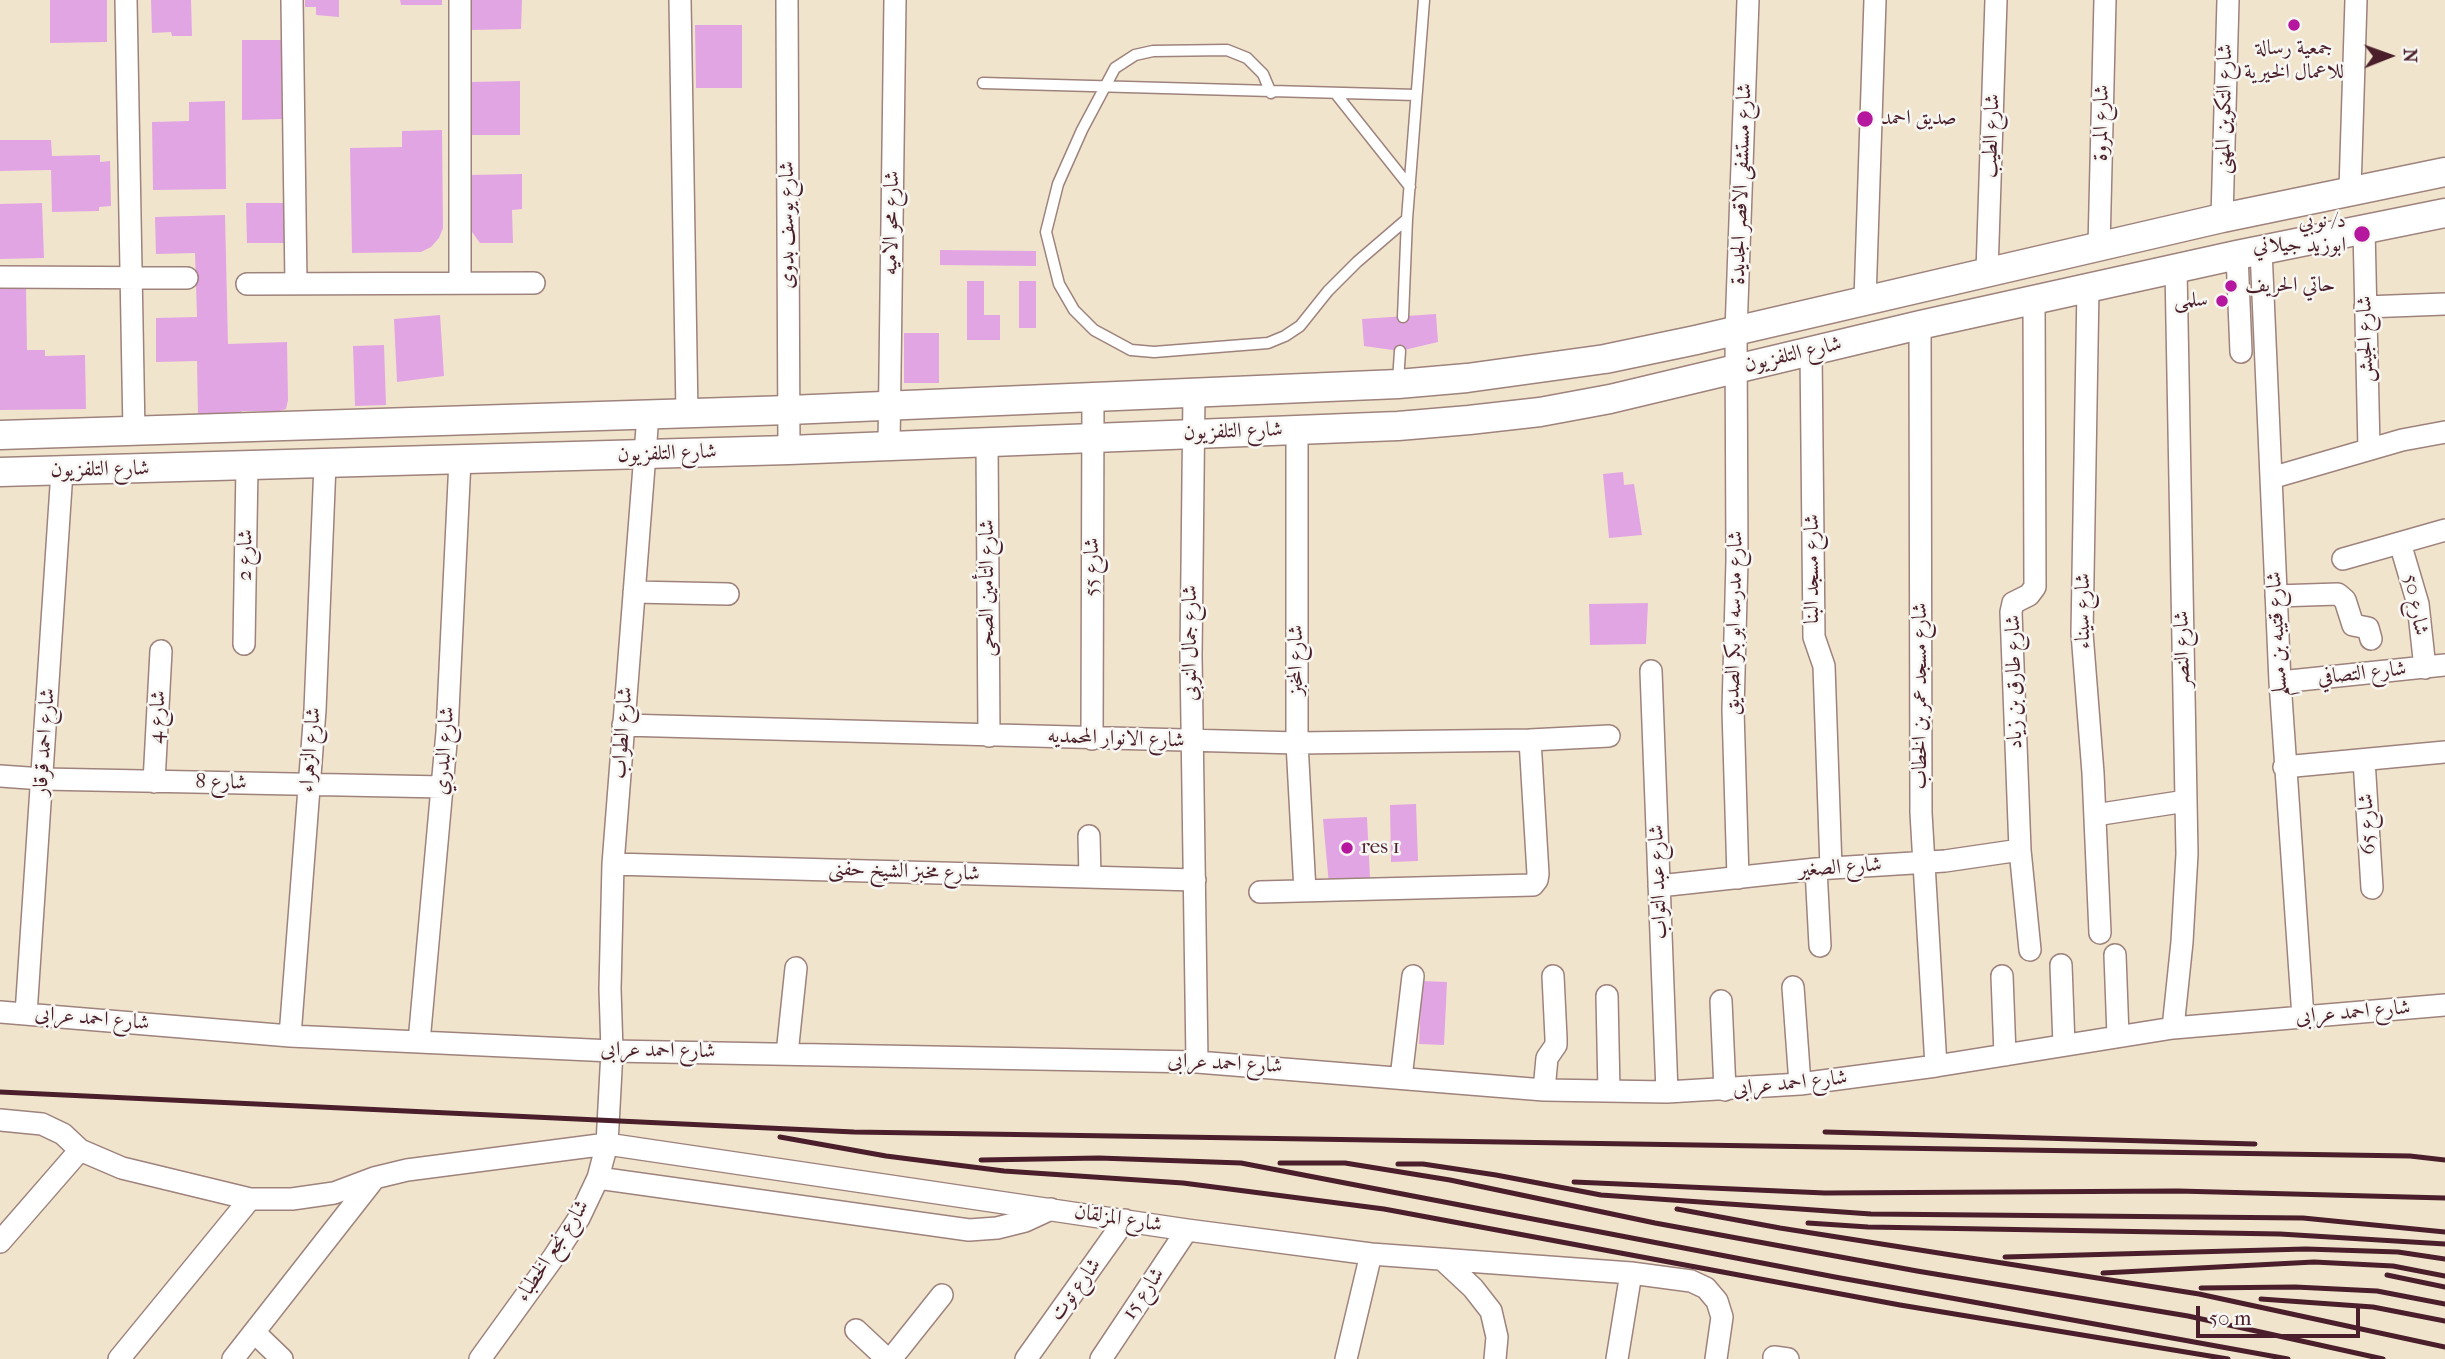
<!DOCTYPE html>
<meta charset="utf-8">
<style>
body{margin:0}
#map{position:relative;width:2445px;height:1359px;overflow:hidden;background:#f1e4cd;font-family:"IM FELL French Canon",serif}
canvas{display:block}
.north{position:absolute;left:2354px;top:21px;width:70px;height:70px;-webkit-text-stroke:5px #f6f6f2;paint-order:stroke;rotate:89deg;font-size:19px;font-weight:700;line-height:28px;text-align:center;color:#4a1f2b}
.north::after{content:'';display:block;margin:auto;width:24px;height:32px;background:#4a1f2b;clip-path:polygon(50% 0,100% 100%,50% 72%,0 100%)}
.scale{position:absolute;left:2196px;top:1306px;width:164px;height:32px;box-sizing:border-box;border:4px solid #4a1f2b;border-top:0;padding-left:9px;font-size:21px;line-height:24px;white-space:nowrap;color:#4a1f2b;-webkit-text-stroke:5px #f6f6f2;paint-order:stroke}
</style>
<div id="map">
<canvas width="2445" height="1359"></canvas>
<div class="north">N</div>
<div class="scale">50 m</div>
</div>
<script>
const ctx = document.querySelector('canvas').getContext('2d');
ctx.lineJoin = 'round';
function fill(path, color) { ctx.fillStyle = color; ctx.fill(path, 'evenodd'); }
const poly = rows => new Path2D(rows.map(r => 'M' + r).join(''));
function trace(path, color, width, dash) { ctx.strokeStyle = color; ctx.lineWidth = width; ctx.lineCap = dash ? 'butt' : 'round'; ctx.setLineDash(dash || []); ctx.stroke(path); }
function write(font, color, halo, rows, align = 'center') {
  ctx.font = font + ' "IM FELL French Canon",Amiri,serif'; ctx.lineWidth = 5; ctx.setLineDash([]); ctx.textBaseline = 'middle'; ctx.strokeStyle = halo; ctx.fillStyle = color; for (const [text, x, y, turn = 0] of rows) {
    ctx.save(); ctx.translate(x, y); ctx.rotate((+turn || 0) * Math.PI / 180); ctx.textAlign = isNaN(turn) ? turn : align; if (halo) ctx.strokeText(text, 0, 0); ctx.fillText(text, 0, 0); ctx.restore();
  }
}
fill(poly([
 [50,0,107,0,107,42,50,43],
 [151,0,191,0,192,36,172,36,171,32,152,33],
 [305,0,339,0,339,17,316,15,316,7,305,7],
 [400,0,442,0,442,5,401,5],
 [469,0,522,0,521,29,469,30],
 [695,25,742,25,742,88,696,88],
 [242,40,281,40,282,119,242,120],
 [520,81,520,135,471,135,471,82],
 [225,101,226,189,153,190,152,122,189,121,189,102],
 [442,130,443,228,439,238,431,247,421,252,352,253,350,148,402,147,402,131],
 [0,140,51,140,52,156,100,155,100,162,110,161,111,206,99,207,99,211,52,212,51,170,0,171],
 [522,174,522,209,512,210,513,243,480,243,472,232,471,175],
 [42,203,44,258,0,259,0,204],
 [246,203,286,203,287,243,247,243],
 [225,215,228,344,287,342,288,400,286,409,279,411,242,411,238,414,198,415,197,361,156,362,156,318,197,317,195,253,156,254,155,217],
 [940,250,1036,251,1036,266,940,265],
 [967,281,984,281,984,315,1000,315,1000,340,967,340],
 [1019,281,1036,281,1036,328,1019,328],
 [0,287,26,287,27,350,45,350,45,356,85,355,86,409,0,410],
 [1436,314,1438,342,1400,351,1364,346,1362,319],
 [440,315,444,376,397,382,394,319],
 [904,333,939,333,939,383,904,383],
 [384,345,386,405,355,406,353,346],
 [1623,472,1624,485,1634,484,1642,535,1609,538,1603,474],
 [1648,603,1646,644,1590,645,1589,604],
 [1416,804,1418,861,1391,862,1390,805],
 [1367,817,1370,878,1329,885,1323,819],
 [1422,981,1447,982,1444,1045,1419,1044]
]), '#e2a5e4');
const service = poly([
 [983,83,1416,95],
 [1271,93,1263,74,1247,58,1227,50,1153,51,1135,55,1115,68,1082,130,1058,184,1046,232,1059,284,1074,310,1094,330,1131,350,1154,352,1268,343,1285,336,1300,326,1328,291,1357,262,1407,219],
 [1336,94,1410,187],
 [1403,317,1407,219,1424,0],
 [1398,381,1400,351]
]);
const minor = poly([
 [126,0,134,432],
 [292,0,296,284],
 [460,0,460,283],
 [680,0,687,414],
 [787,0,789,450],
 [2350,190,2356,0],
 [2222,218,2228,0],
 [2364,229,2369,449],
 [2099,247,2105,0],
 [2261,250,2280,682,2303,1017],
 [2237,255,2241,352],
 [1987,272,1996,0],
 [0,277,187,278],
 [247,284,534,283],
 [2088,288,2082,633,2093,773,2100,933],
 [1865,300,1875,0],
 [2365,307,2445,304],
 [1920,325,1921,813,1936,1066],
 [1811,351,1814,637,1824,666,1831,868],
 [1194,392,1191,656,1197,1062],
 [1297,429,1297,743,1305,891],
 [987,441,989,736],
 [889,445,895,0],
 [2271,478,2402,440,2445,432],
 [2400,543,2418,604,2425,668],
 [2343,559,2445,530],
 [634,592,728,594],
 [2276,596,2338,594,2345,600,2353,625,2368,628,2371,639],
 [244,644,247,466],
 [1651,671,1667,1092],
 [2280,682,2445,665],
 [623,725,1297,743,1530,740,1609,736],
 [1092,739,1093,396],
 [2364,760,2372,888],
 [2284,767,2445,752],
 [0,776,43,779,443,787],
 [154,782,161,651],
 [2095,815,2186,801],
 [1089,836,1090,877],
 [613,864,1195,880],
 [1816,869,1820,946],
 [1738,878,1733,710,1737,560,1736,331,1748,0],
 [1659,886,1816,869,1945,861,2020,850],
 [1260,892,1533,885,1537,880,1538,874,1530,740],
 [2030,950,2020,850,2011,612,2013,603,2029,595,2035,587,2034,300],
 [2115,955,2118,1036],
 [2061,965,2064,1045],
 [2002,976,2005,1055],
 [1793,987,1800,1084],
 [1607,996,1609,1091],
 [1721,1001,1725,1090],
 [0,1012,290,1036,612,1051,1197,1062,1544,1090,1667,1092,1800,1084,1936,1066,2173,1028,2445,1005],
 [26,1014,62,471],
 [2173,1028,2182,942,2187,854,2176,269],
 [290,1036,315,710,325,464],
 [419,1042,447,732,460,460],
 [787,1054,796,968],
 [1401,1078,1413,976],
 [1544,1090,1547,1058,1556,1045,1556,1038,1553,976],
 [0,1120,42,1124,63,1134,80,1150,122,1168,250,1199,292,1199,334,1193,374,1178,407,1170,607,1144,1187,1230,1371,1254,1631,1273,1691,1281,1706,1288,1717,1301,1722,1317,1716,1359],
 [598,1178,969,1230,997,1228,1025,1221,1051,1209],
 [0,1242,80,1150],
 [1443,1260,1473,1288,1491,1311,1497,1337,1495,1359],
 [856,1330,887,1359],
 [254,1332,282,1359],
 [1774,1357,1788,1359],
 [119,1359,250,1199],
 [233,1359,374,1179],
 [480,1359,553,1258,579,1218,598,1178,607,1144,612,1051,610,989,613,864,648,415],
 [891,1359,942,1295],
 [1026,1359,1125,1220],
 [1101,1359,1187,1230],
 [1346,1359,1371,1254],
 [1617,1359,1631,1273]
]);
const secondary = poly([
 [0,435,789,410,1398,384,1467,378,1605,359,1696,340,2222,218,2445,172],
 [0,472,789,450,1398,426,1469,420,1540,412,1610,399,1920,325,2237,255,2445,213]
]);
trace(service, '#9e827c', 13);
trace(minor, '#9e827c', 24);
trace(secondary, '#9e827c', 31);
trace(service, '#fff', 10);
trace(minor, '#fff', 21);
trace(secondary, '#fff', 28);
trace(poly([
 [0,1092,854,1132,2410,1156,2445,1160],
 [1825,1132,2255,1144],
 [780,1137,886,1156,1004,1171,1183,1183,1384,1209,1900,1305,2228,1359],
 [981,1160,1099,1158,1241,1163,1835,1277,2288,1359],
 [1280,1163,1345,1163,1450,1180,1655,1223,1917,1271,2188,1316,2383,1359],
 [1398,1164,1423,1164,1496,1175,1601,1195,1871,1214,2303,1218,2445,1232],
 [1574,1182,1825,1193,2178,1191,2445,1198],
 [1677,1209,1780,1228,2199,1294,2445,1347],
 [1808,1223,1868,1227,2280,1234,2445,1244],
 [2005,1257,2306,1249,2398,1252,2445,1259],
 [2103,1273,2314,1262,2393,1266,2445,1276],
 [2387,1275,2445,1287],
 [2201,1288,2295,1287,2377,1291,2445,1304],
 [2261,1299,2373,1307,2445,1321]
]), '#4a1f2b', 5);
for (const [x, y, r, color] of [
 [2294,25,7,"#b5179e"],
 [1865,119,9,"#b5179e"],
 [2362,234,9,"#b5179e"],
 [2231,286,7,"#b5179e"],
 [2222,301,7,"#b5179e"],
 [1347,848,7,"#b5179e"]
]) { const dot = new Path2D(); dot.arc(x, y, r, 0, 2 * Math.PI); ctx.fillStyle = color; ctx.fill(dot); trace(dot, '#f6f6f2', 2.5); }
write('21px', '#4a1f2b', '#f6f6f2', [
 ["جمعية رسالة",2294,49,"center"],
 ["للاعمال الخيرية",2294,73,"center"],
 ["صديق احمد",1881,119],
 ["د/ نوبي",2346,222,"right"],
 ["ابوزيد جيلاني",2346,246,"right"],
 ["حاتي الحريف",2245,286],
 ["سلمى",2208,301,"right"],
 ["res 1",1361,848]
], 'left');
write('21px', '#4a1f2b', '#f6f6f2', [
 ["شارع التكوين المهنى",2225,109,-89],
 ["شارع المروة",2102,123,-89],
 ["شارع الطيب",1992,136,-88],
 ["شارع مستشفى الاقصر الجديدة",1742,184,-88],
 ["شارع محو الاميه",892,223,-89],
 ["شارع يوسف بدوى",788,225,-90],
 ["شارع الجيش",2366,339,-91],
 ["شارع التلفزيون",1793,355,-13],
 ["شارع التلفزيون",1233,432,-2],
 ["شارع التلفزيون",667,454,-2],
 ["شارع التلفزيون",100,470,-1],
 ["شارع 2",246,555,-89],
 ["شارع 55",1093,567,-90],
 ["شارع مسجد البنا",1813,569,-90],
 ["شارع التأمين الصحى",988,588,-90],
 ["شارع 50",2415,605,79],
 ["شارع سيناء",2084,611,-90],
 ["شارع مدرسه ابو بكر الصديق",1735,623,-89],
 ["شارع قتيبه بن مسلم",2278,634,-93],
 ["شارع جمال النوبى",1191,643,-90],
 ["شارع النصر",2183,649,-91],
 ["شارع المخبز",1297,660,-90],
 ["شارع التصافي",2362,674,-6],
 ["شارع طارق بن زياد",2015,682,-91],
 ["شارع مسجد عمر بن الخطاب",1921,696,-90],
 ["شارع 4",158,717,-87],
 ["شارع الطواب",623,733,-86],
 ["شارع الانوار المحمديه",1116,739,2],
 ["شارع احمد قرقار",45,742,-86],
 ["شارع الزهراء",311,750,-85],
 ["شارع البدري",445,751,-86],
 ["شارع 8",221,783,1],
 ["شارع 65",2368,824,-93],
 ["شارع الصغير",1840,868,-4],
 ["شارع مخبز الشيخ حفنى",904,872,2],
 ["شارع عبد التواب",1659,882,-92],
 ["شارع احمد عرابى",2353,1013,-5],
 ["شارع احمد عرابى",92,1019,5],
 ["شارع احمد عرابى",658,1051,1],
 ["شارع احمد عرابى",1225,1064,3],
 ["شارع احمد عرابى",1790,1084,-6],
 ["شارع المزلقان",1118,1219,9],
 ["شارع نجع الخطباء",553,1251,-57],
 ["شارع توت",1076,1290,-54],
 ["شارع 15",1144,1294,-56]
]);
</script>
